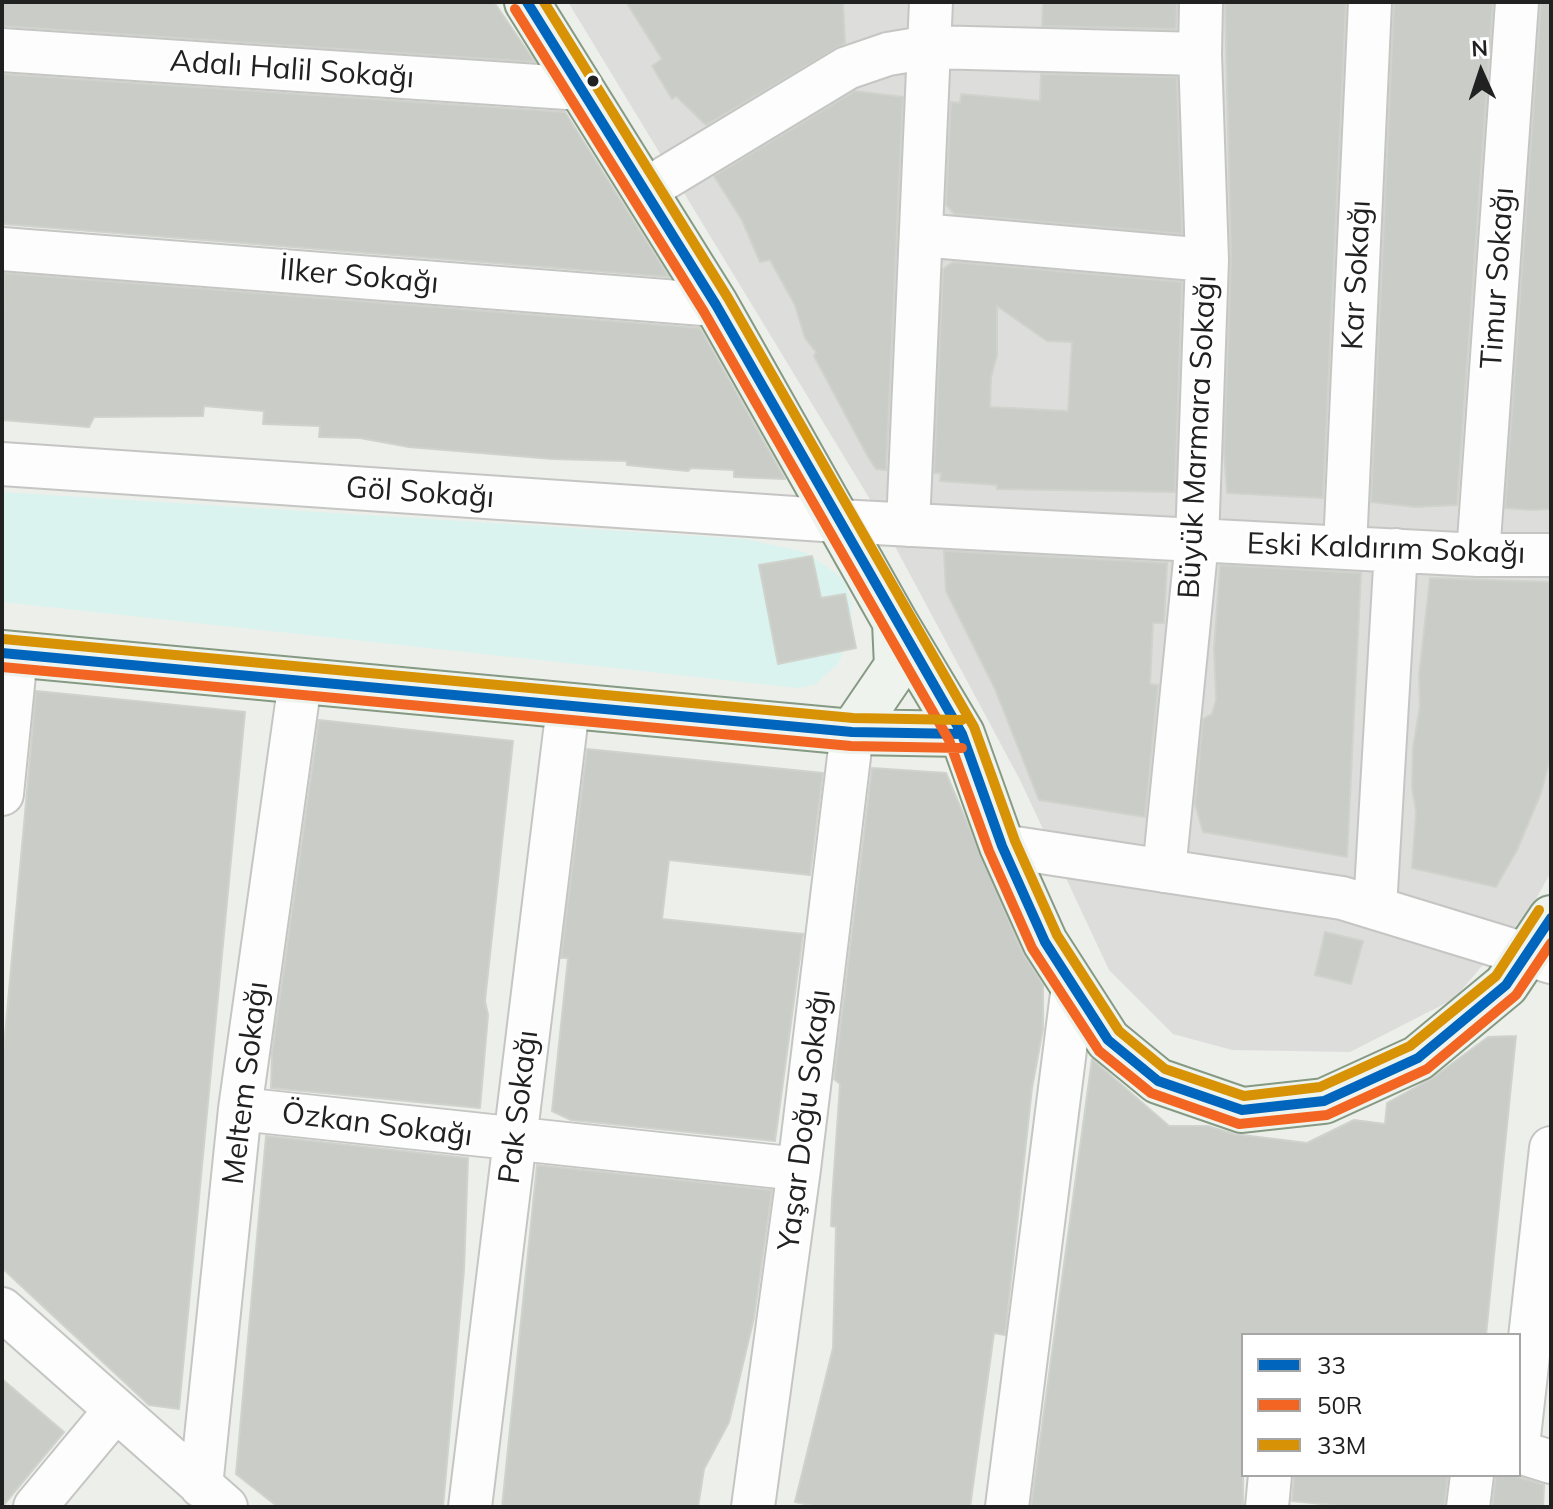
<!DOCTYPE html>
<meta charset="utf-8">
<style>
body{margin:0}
#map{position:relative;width:1553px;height:1509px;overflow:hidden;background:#edefeb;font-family:Mulish,sans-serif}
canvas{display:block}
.frame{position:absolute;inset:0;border:4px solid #212121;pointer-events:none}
.legend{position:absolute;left:1241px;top:1333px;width:280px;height:144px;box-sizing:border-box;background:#fff;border:2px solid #a6a6a6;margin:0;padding:10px 14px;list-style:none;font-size:24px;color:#212121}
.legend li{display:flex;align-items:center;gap:16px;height:40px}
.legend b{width:40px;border:2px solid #a6a6a6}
.north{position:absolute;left:1441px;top:32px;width:80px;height:80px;-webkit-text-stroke:6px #fff;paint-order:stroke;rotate:357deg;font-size:22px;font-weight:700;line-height:32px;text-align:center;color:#212121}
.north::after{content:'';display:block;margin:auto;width:28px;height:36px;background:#212121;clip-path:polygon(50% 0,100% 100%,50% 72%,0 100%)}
</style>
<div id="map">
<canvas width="1553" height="1509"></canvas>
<div class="frame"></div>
<ul class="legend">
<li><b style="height:10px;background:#0065bd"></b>33</li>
<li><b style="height:10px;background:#f26522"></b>50R</li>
<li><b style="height:10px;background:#d79205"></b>33M</li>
</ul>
<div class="north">N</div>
</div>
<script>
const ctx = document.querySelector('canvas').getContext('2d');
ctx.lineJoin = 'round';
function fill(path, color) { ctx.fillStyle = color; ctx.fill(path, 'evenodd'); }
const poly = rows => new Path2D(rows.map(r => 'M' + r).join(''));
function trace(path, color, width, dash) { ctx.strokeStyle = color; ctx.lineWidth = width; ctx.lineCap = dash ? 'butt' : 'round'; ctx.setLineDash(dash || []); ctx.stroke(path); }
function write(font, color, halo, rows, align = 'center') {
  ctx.font = font + ' Mulish,sans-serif'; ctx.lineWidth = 6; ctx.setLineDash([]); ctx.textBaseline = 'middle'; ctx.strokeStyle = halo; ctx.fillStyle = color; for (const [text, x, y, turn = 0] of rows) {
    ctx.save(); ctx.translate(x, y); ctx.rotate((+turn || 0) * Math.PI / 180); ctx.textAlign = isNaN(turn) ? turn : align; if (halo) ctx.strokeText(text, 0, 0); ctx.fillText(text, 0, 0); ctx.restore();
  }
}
fill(poly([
 [568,2,1551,2,1551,872,1531,908,1454,999,1350,1052,1232,1050,1173,1034,1109,970,1020,780,868,496]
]), '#dddedc');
fill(poly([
 [2,492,745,539,805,552,837,574,845,583,852,605,852,634,838,664,816,684,799,688,2,602]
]), '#daf3ef');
const building = poly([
 [2,2,494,2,535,62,2,26,2,2],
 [626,2,843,2,845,43,706,125,676,96,672,99,652,66,662,59,626,2],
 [1043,2,1177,2,1176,29,1042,26,1043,2],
 [1225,2,1346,2,1323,498,1227,493,1224,451,1231,259,1225,2],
 [1394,2,1493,2,1457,505,1416,507,1371,502,1394,2],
 [1541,2,1551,2,1551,509,1532,510,1505,508,1541,2],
 [2,74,565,112,669,277,2,224,2,74],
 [1041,74,1177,77,1182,234,955,214,946,205,951,102,960,103,961,94,1040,101,1041,74],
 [855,91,903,97,886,470,876,469,867,455,814,356,816,352,805,338,795,305,770,260,760,262,742,220,714,176,855,91],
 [953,262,1182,282,1175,492,997,489,997,485,940,481,941,473,934,473,943,269,953,262],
 [997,306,1047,341,1072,342,1068,411,990,407,991,377,997,355,997,306],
 [4,273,700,328,785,479,734,477,734,470,691,468,688,471,627,465,627,461,553,459,409,447,360,438,319,437,320,426,263,424,264,411,204,406,203,416,94,417,89,427,2,420,4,273],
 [944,551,1167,563,1164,623,1153,623,1150,684,1158,685,1145,817,1039,800,995,689,946,591,944,551],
 [812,556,821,598,845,594,856,648,778,664,759,565,812,556],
 [1220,565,1361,573,1347,857,1203,832,1195,804,1203,719,1212,714,1216,700,1214,649,1220,565],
 [1430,578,1551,582,1551,755,1541,793,1517,850,1496,887,1412,868,1416,812,1412,787,1413,748,1420,706,1419,675,1430,578],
 [36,691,245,712,179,1409,149,1405,2,1268,2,1068,36,691],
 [319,720,513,741,485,1001,488,1015,480,1108,271,1088,272,1053,319,720],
 [587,749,823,773,810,875,669,860,662,919,803,934,775,1141,571,1120,552,1111,568,958,561,958,587,749],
 [872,768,946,773,1022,952,1043,985,1043,1029,1032,1088,1005,1335,994,1333,970,1507,819,1507,795,1502,833,1348,836,1227,831,1226,832,1200,840,1084,834,1079,872,768],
 [1325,932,1363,941,1351,984,1315,975,1325,932],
 [1516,1036,1486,1335,1243,1335,1243,1507,1031,1507,1092,1059,1169,1126,1208,1126,1234,1134,1307,1143,1354,1120,1385,1124,1387,1103,1434,1077,1488,1037,1516,1036],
 [266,1136,468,1158,464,1270,443,1507,278,1507,236,1474,266,1136],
 [537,1165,772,1190,754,1318,729,1422,704,1469,698,1507,502,1507,537,1165],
 [2,1379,64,1432,2,1507,2,1379],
 [1294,1475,1448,1475,1444,1507,1352,1507,1292,1501,1294,1475],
 [1496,1475,1512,1475,1544,1485,1543,1507,1492,1507,1496,1475]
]);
fill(building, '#caccc8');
trace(building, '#d0d2cc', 2);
const minor = poly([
 [2,50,582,89],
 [647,189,847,68,888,54,930,47,1200,54],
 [921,235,1207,260],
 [2,249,716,305],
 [2,464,838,521,1478,555,1551,555],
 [908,525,931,2],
 [1345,547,1370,2],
 [1478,555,1517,2],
 [2,794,16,655],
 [1002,846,1342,898,1551,962],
 [1164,871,1197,541,1207,260,1200,54,1201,2],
 [1375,908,1396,550],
 [240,1109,799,1169],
 [2,1309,226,1507],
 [1519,1437,1551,1148],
 [1519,1452,1551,1462],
 [201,1486,240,1109,300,682],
 [35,1507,114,1412],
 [470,1507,568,707],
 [753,1507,799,1169,852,732],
 [1007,1507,1073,986],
 [1267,1507,1270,1475],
 [1468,1507,1472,1475]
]);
const secondary = poly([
 [527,2,716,305,895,622,962,734,1002,846,1045,942,1108,1040,1158,1081,1242,1110,1324,1101,1418,1058,1506,985,1551,918],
 [2,653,852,732,962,734],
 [852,732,897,666,895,622]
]);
trace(minor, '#c5c6c4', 46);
trace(secondary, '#859983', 48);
trace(minor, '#fcfdfc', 42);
trace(secondary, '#eef4ed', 44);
trace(poly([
 [527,2,716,305,962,734,1002,846,1045,942,1108,1040,1158,1081,1242,1110,1324,1101,1418,1058,1506,985,1551,918],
 [2,653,852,732,962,734]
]), '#0065bd', 10);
trace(poly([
 [515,9,704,312,949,740,989,851,1032,948,1099,1051,1151,1093,1239,1124,1327,1115,1427,1069,1516,995,1551,943],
 [2,667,851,746,962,748]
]), '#f26522', 10);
trace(poly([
 [544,2,728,298,974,727,1015,841,1057,935,1119,1031,1165,1069,1244,1096,1320,1087,1410,1046,1496,976,1539,910],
 [3,639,853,718,962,720]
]), '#d79205', 10);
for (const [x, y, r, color] of [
 [593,81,7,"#212121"]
]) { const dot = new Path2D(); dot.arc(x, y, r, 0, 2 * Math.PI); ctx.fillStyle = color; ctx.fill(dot); trace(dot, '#fff', 3); }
write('30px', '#212121', '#fff', [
 ["Adalı Halil Sokağı",292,70,4],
 ["Kar Sokağı",1357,275,-87],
 ["İlker Sokağı",359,277,5],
 ["Timur Sokağı",1498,278,-86],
 ["Büyük Marmara Sokağı",1198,437,-87],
 ["Göl Sokağı",420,493,4],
 ["Eski Kaldırım Sokağı",1386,549,2],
 ["Meltem Sokağı",246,1083,-83],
 ["Pak Sokağı",519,1107,-83],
 ["Yaşar Doğu Sokağı",805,1120,-83],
 ["Özkan Sokağı",377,1125,7]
]);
</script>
